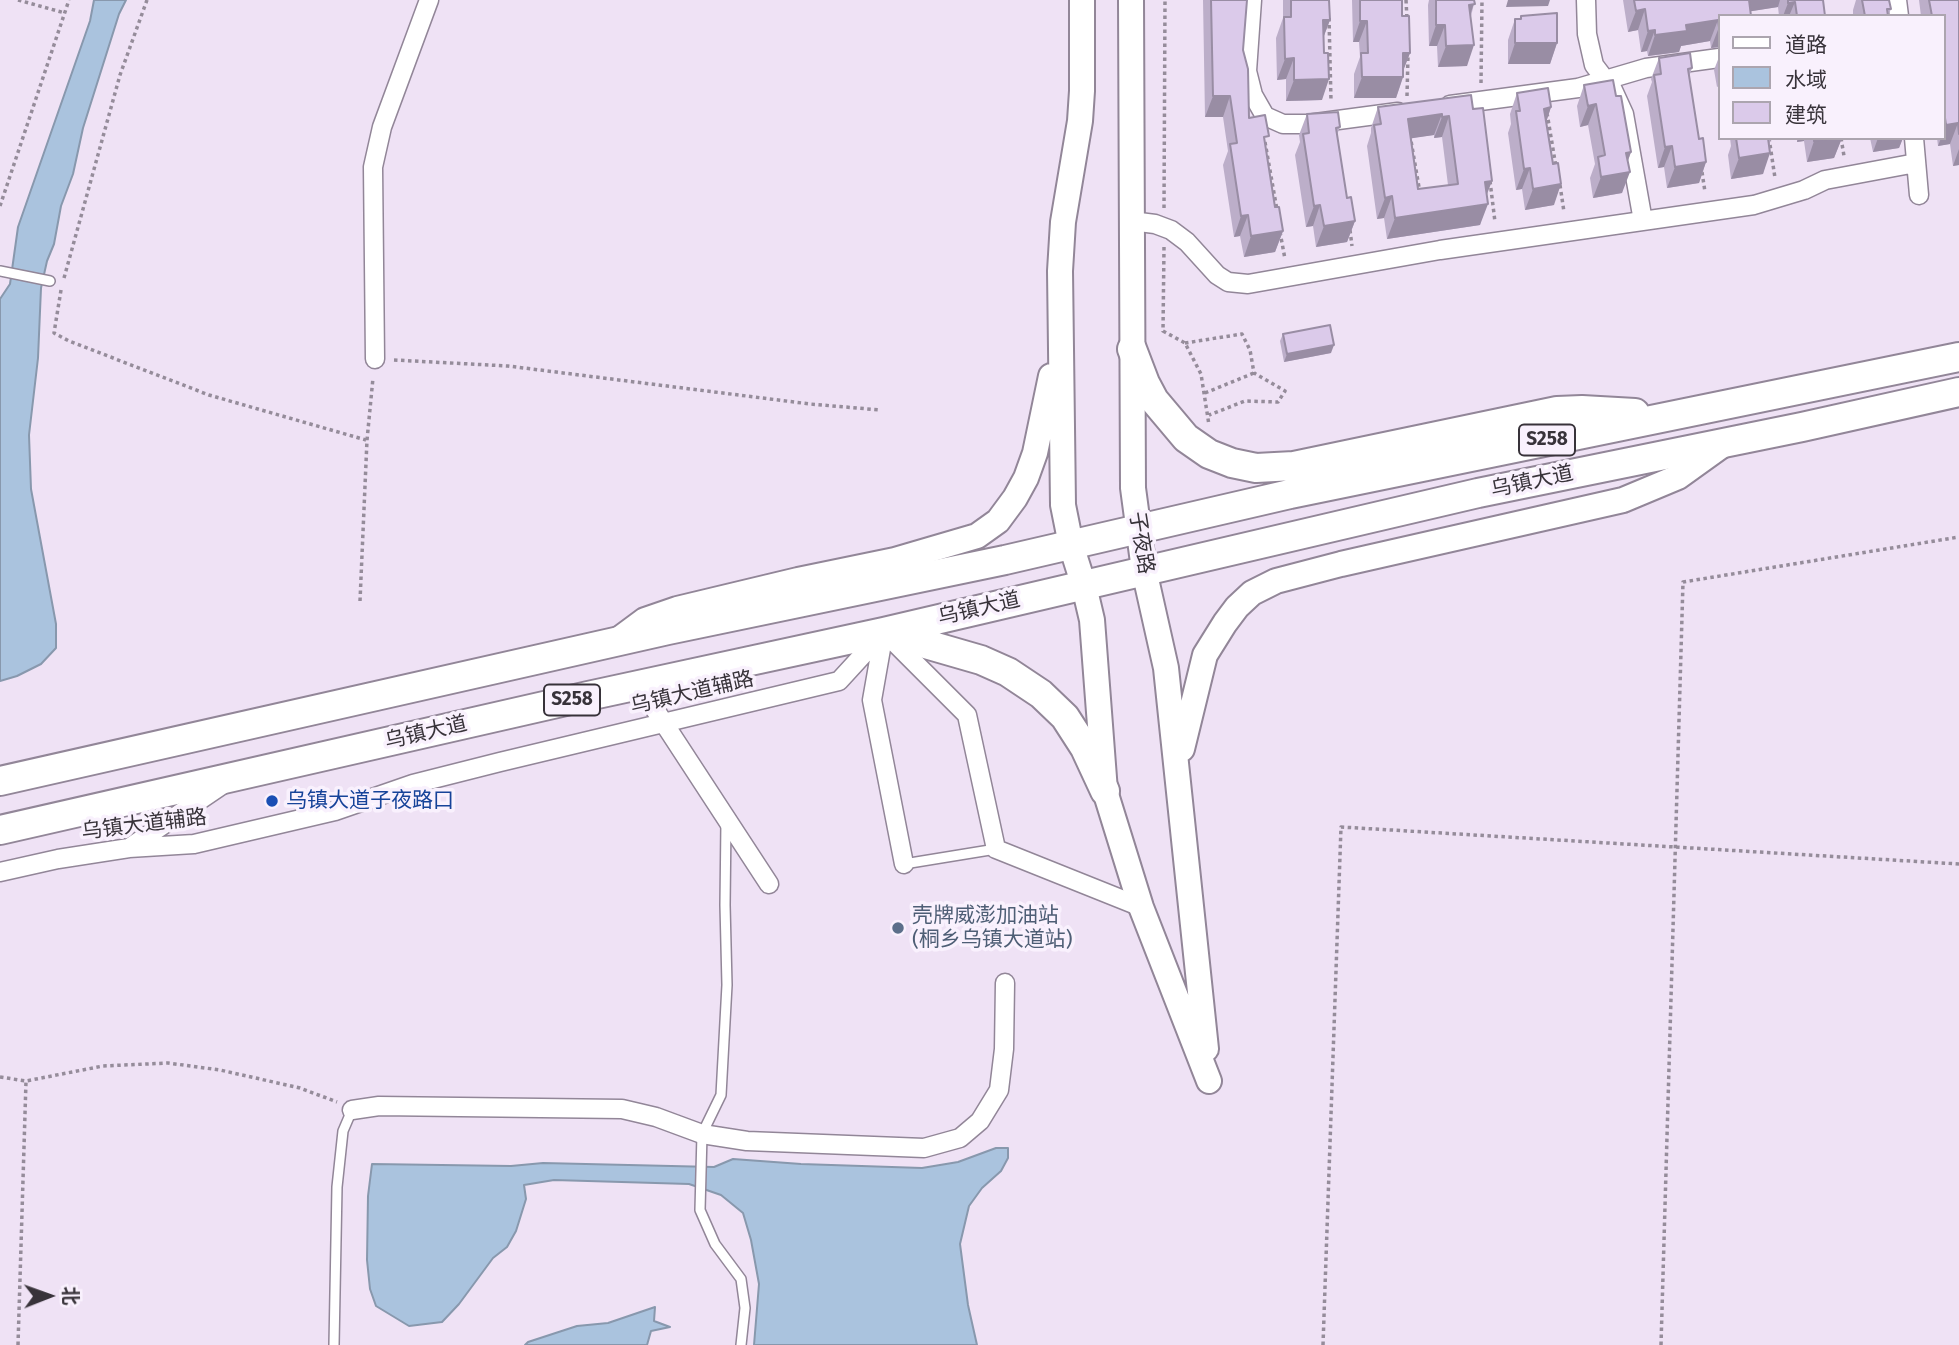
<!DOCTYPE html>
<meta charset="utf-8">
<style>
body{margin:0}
#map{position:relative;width:1959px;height:1345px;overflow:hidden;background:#efe2f5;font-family:"Fira Sans","Noto Sans SC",sans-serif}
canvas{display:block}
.legend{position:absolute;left:1718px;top:14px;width:228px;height:126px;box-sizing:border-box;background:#f9f1fd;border:2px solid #aca5af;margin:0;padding:9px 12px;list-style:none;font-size:21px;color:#38333a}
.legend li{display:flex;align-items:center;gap:14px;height:35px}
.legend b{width:35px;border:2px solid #aca5af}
.north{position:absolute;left:14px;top:1261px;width:70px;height:70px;-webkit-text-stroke:5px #f9f1fd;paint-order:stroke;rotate:89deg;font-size:19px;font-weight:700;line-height:28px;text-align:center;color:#38333a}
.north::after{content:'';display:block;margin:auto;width:24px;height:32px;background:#38333a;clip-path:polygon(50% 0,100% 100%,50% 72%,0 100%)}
</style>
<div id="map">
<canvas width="1959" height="1345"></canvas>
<ul class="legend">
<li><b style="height:9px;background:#fff"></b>道路</li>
<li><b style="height:19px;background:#aac3de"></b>水域</li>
<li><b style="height:19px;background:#dbcaea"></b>建筑</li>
</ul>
<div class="north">北</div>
</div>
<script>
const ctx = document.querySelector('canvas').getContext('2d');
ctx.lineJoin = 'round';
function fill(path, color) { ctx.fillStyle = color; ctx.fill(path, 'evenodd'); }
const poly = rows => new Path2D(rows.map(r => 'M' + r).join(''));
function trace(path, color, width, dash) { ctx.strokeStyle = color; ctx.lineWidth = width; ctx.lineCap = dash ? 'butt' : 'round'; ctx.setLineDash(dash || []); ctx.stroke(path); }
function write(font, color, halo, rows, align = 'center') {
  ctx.font = font + ' "Fira Sans","Noto Sans SC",sans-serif'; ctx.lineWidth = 7; ctx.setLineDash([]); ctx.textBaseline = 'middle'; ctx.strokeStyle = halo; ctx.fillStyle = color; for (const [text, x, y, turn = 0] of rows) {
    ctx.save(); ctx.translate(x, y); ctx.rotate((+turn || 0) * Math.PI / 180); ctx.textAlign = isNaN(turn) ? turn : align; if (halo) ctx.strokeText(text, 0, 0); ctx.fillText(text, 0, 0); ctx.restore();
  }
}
const water = poly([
 [94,0,126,0,119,14,83,128,73,174,61,206,54,244,47,261,41,288,38,358,29,435,31,489,56,624,56,648,41,664,17,676,0,681,0,299,10,284,18,227,90,21,94,0],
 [996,1148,1008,1148,1008,1158,1001,1171,982,1188,969,1206,960,1244,968,1305,977,1345,754,1345,759,1284,751,1240,743,1213,721,1195,689,1184,554,1180,524,1185,526,1199,516,1231,507,1247,493,1258,459,1304,442,1322,409,1326,376,1306,370,1289,367,1260,368,1196,372,1164,511,1166,543,1163,714,1167,733,1159,801,1164,922,1168,958,1162,996,1148],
 [655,1307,654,1321,670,1327,651,1331,647,1345,525,1345,528,1342,577,1326,608,1323,655,1307]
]);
fill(water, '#aac3de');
trace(water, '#8898ad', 2);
const lane = poly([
 [0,271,50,281],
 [726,822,725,905,727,985,721,1095,702,1134,700,1210,715,1244,741,1279,745,1308,741,1345],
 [904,864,996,849],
 [334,1345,337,1187,343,1131,352,1110]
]);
const street = poly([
 [1252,0,1247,71,1253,95,1265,116,1283,124,1308,124,1398,112],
 [1586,0,1587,34,1594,65,1613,90,1624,114,1643,221],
 [1897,0,1899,16],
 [1450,105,1578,88,1646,68,1719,58],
 [1914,138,1919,195],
 [1131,221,1155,224,1171,230,1187,242,1217,275,1228,282,1248,284,1440,250,1754,205,1804,190,1825,180,1916,163],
 [375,359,373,167,382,127,429,0],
 [884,632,872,700,904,864],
 [889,637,967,715,996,849,1141,907],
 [639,685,769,884],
 [129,848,222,785],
 [0,872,58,859,129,848,194,844,335,811,413,784,500,762,839,681,883,633],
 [352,1110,379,1106,622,1109,656,1117,702,1134,747,1141,924,1148,960,1138,980,1121,999,1090,1004,1049,1005,983]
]);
const secondary = poly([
 [1082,0,1082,91,1080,121,1063,222,1060,271,1063,505,1071,545,1084,586,1092,620,1105,791,1141,907,1209,1081],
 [1131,0,1133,488,1144,570,1166,668,1206,1049],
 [618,640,645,620,677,609,798,580,895,560,977,536,998,521,1015,498,1026,478,1035,453,1051,376],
 [1182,749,1205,655,1225,623,1237,607,1252,593,1276,581,1341,564,1623,500,1678,477,1724,444]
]);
const primary = poly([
 [1132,349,1145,383,1154,400,1186,438,1209,454,1232,463,1256,468,1294,466,1557,411,1582,410,1635,413],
 [884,632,981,660,1008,672,1041,694,1065,717,1085,748,1105,791],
 [0,781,668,630,1005,560,1290,494,1959,357],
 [0,830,588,696,884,632,1478,493,1802,427,1959,392]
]);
trace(lane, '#928698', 12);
trace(street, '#928698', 21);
trace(secondary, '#928698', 28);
trace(primary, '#928698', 32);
trace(poly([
 [18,0,65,13],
 [1406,0,1407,19],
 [1329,18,1331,101],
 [1481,83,1482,0],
 [1407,96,1408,55],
 [1547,113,1556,167],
 [1410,135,1420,193],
 [1769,138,1775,178],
 [1841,138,1844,156],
 [1265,142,1277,210],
 [1702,172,1705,192],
 [1490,181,1495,222],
 [1560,185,1564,212],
 [0,206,69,0],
 [1164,208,1165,0],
 [1350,230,1352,246],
 [1280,232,1285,259],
 [1164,247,1163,331,1185,343,1201,374,1209,425],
 [64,278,120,75,147,0],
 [61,290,54,333,69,341,209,395,366,440],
 [1185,343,1242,334,1250,350,1254,373,1285,391,1278,402,1245,401,1209,415],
 [394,360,508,366,810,404,880,410],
 [1205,393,1254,373],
 [360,601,367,440,373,378],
 [0,1077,26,1081,103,1066,168,1063,220,1070,300,1088,337,1102],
 [18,1345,26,1081],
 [1323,1345,1341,827,1959,864],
 [1661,1345,1683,582,1959,537]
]), '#958c9a', 3.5, [3.5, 3.5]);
trace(lane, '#fff', 9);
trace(street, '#fff', 18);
trace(secondary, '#fff', 24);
trace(primary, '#fff', 28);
fill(poly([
 [1203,0,1247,0,1243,50,1249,118,1265,146,1275,207,1283,231,1275,252,1244,257,1240,236,1234,237,1223,165,1228,151,1223,117,1205,117],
 [1283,0,1329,0,1330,20,1323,38,1322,100,1286,101,1286,79,1277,80,1276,38,1283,18],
 [1352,0,1402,0,1402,16,1410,53,1403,70,1403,77,1396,98,1354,98,1354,74,1360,57,1359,42,1353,42],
 [1429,0,1475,0,1471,16,1467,66,1438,67,1437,46,1429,46,1428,5],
 [1623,0,1823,0,1825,16,1779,16,1778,7,1719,16,1719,47,1711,48,1710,41,1681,46,1679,52,1648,56,1647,51,1641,52,1638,30,1628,32],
 [1856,0,1889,0,1891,9,1888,16,1853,16,1853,10],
 [1919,0,1959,0,1959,165,1953,166,1950,144,1938,146,1937,138,1943,138,1943,16,1921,16],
 [1521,16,1557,43,1550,64,1508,64,1508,40,1515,19,1520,19],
 [1719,57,1719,86,1717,87,1714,70],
 [1659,58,1692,68,1689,77,1699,139,1706,162,1699,183,1667,188,1664,167,1658,168,1647,96,1652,82,1651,79],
 [1584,85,1616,96,1631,152,1628,161,1622,193,1593,198,1590,178,1595,164,1588,125,1580,127,1577,106],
 [1517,93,1551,107,1546,122,1554,205,1525,210,1522,189,1516,190,1508,133,1511,124,1510,114],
 [1378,107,1473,109,1487,196,1480,225,1387,239,1384,218,1377,219,1367,146,1371,133,1371,128],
 [1434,135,1434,138,1442,137,1448,185,1418,189,1411,138],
 [1307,114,1340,127,1337,135,1347,198,1355,221,1347,242,1316,247,1313,226,1306,227,1295,155,1300,142,1299,135],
 [1730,138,1771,138,1763,174,1731,179,1728,155,1731,146],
 [1797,138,1842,138,1834,158,1807,162,1804,141,1797,142],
 [1870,138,1903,138,1899,148,1873,152],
 [1283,334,1331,353,1284,362,1280,341]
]), '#bcaec9');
fill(poly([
 [1469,0,1475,0,1467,25],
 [1508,0,1550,0,1548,6,1506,7],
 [1744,0,1780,0,1778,7,1740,13],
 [1795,2,1789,16,1783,16,1788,3],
 [1645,9,1638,30,1628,32,1636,11],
 [1323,20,1330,20,1322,41],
 [1718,20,1710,41,1681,46,1679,52,1648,56,1655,35,1686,25],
 [1360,21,1367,21,1359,42,1353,42],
 [1436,25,1445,25,1437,46,1429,46],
 [1719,27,1719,47,1711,48],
 [1655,30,1647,51,1641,52,1648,31],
 [1515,43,1557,43,1550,64,1508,64],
 [1474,45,1467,66,1438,67,1446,46],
 [1403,53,1410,53,1402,74],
 [1294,58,1286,79,1277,80,1285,59],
 [1362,77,1403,77,1396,98,1354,98],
 [1329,79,1322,100,1286,101,1294,80],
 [1213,96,1230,96,1223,117,1205,117],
 [1596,104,1588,125,1580,127,1588,106],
 [1551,107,1544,129,1544,109],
 [1442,114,1434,135,1400,140,1408,119],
 [1449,116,1442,137,1434,138,1442,117],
 [1958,123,1950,144,1938,146,1941,138,1943,138,1943,133,1946,125],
 [1798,138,1804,138,1804,141,1797,142],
 [1834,138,1842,138,1834,158,1807,162,1814,141],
 [1878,138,1903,138,1899,148,1873,152],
 [1672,146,1664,167,1658,168,1665,147],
 [1959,149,1959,165,1953,166],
 [1631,152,1623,173,1630,172,1622,193,1593,198,1601,177,1626,153],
 [1770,153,1763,174,1731,179,1739,158],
 [1706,162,1699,183,1667,188,1675,167],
 [1530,168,1522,189,1516,190,1524,169],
 [1492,181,1484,202,1485,182],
 [1561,184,1554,205,1525,210,1533,189],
 [1392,196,1384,218,1377,219,1385,198],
 [1488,204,1480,225,1387,239,1395,218],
 [1320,205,1313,226,1306,227,1314,206],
 [1248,215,1240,236,1234,237,1241,216],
 [1355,221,1347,242,1316,247,1324,226],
 [1283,231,1275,252,1244,257,1251,236],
 [1334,345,1331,353,1284,362,1287,354]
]), '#998da4');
const building = poly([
 [1211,0,1247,0,1243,50,1248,69,1249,118,1265,115,1269,136,1264,137,1275,207,1279,207,1283,231,1251,236,1248,215,1241,216,1230,144,1237,143,1230,96,1213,96,1211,0],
 [1291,0,1329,0,1330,20,1323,20,1324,53,1328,53,1329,79,1294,80,1294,58,1285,59,1284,17,1291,17,1291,0],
 [1360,0,1402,0,1402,16,1409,16,1410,53,1403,53,1403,77,1362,77,1361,53,1368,53,1367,21,1360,21,1360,0],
 [1436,0,1474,0,1475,4,1469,5,1474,45,1446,46,1445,25,1436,25,1436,0],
 [1634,0,1749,0,1751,16,1719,16,1719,27,1718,20,1686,25,1687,31,1655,35,1655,30,1648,31,1645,9,1636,11,1634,0],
 [1788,0,1823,0,1825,16,1797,16,1795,2,1788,3,1788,0],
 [1862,0,1889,0,1891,9,1887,9,1888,16,1865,16,1862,0],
 [1929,0,1959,0,1959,134,1958,123,1946,125,1943,104,1943,16,1932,16,1929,0],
 [1557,13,1557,43,1515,43,1515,19,1521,19,1521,16,1557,13],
 [1690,53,1692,68,1688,69,1699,139,1703,138,1706,162,1675,167,1672,146,1665,147,1654,75,1661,74,1659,58,1690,53],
 [1613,80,1616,96,1621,96,1631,152,1626,153,1630,172,1601,177,1598,157,1605,155,1596,104,1588,106,1584,85,1613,80],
 [1548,88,1551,107,1544,109,1553,164,1558,163,1561,184,1533,189,1530,168,1524,169,1516,111,1520,111,1517,93,1548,88],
 [1471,95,1473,109,1483,108,1492,181,1485,182,1488,204,1395,218,1392,196,1385,198,1374,125,1381,124,1378,107,1471,95],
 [1442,114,1442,117,1449,116,1458,184,1418,189,1408,119,1442,114],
 [1338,112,1340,127,1336,128,1347,198,1351,197,1355,221,1324,226,1320,205,1314,206,1303,134,1309,133,1307,114,1338,112],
 [1736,138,1768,138,1770,153,1739,158,1736,138],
 [1814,138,1834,138,1814,141,1814,138],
 [1330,325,1334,345,1287,354,1283,334,1330,325]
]);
fill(building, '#dbcaea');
trace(building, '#998da4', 2);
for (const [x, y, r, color] of [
 [272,801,7,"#1a4fb4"],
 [898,928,7,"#5c6f8a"]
]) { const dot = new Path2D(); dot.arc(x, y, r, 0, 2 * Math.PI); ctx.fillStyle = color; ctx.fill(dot); trace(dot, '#f9f1fd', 2.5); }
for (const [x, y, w] of [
 [1547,440,56],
 [572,700,56]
]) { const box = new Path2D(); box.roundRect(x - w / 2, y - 15.5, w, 31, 5); ctx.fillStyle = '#f9f1fd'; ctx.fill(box); trace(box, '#38333a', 2); }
write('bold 19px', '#38333a', null, [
 ["S258",1547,440],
 ["S258",572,700]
]);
write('21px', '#38333a', '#f9f1fd', [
 ["乌镇大道",1532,482,-12],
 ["子夜路",1141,543,81],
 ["乌镇大道",979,609,-13],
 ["乌镇大道辅路",692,693,-13],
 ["乌镇大道",426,733,-13],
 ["乌镇大道辅路",144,825,-7]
]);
write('21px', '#164399', '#f9f1fd', [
 ["乌镇大道子夜路口",286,801]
], 'left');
write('21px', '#4e5e75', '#f9f1fd', [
 ["壳牌威澎加油站",912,916],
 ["(桐乡乌镇大道站)",912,940]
], 'left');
</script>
